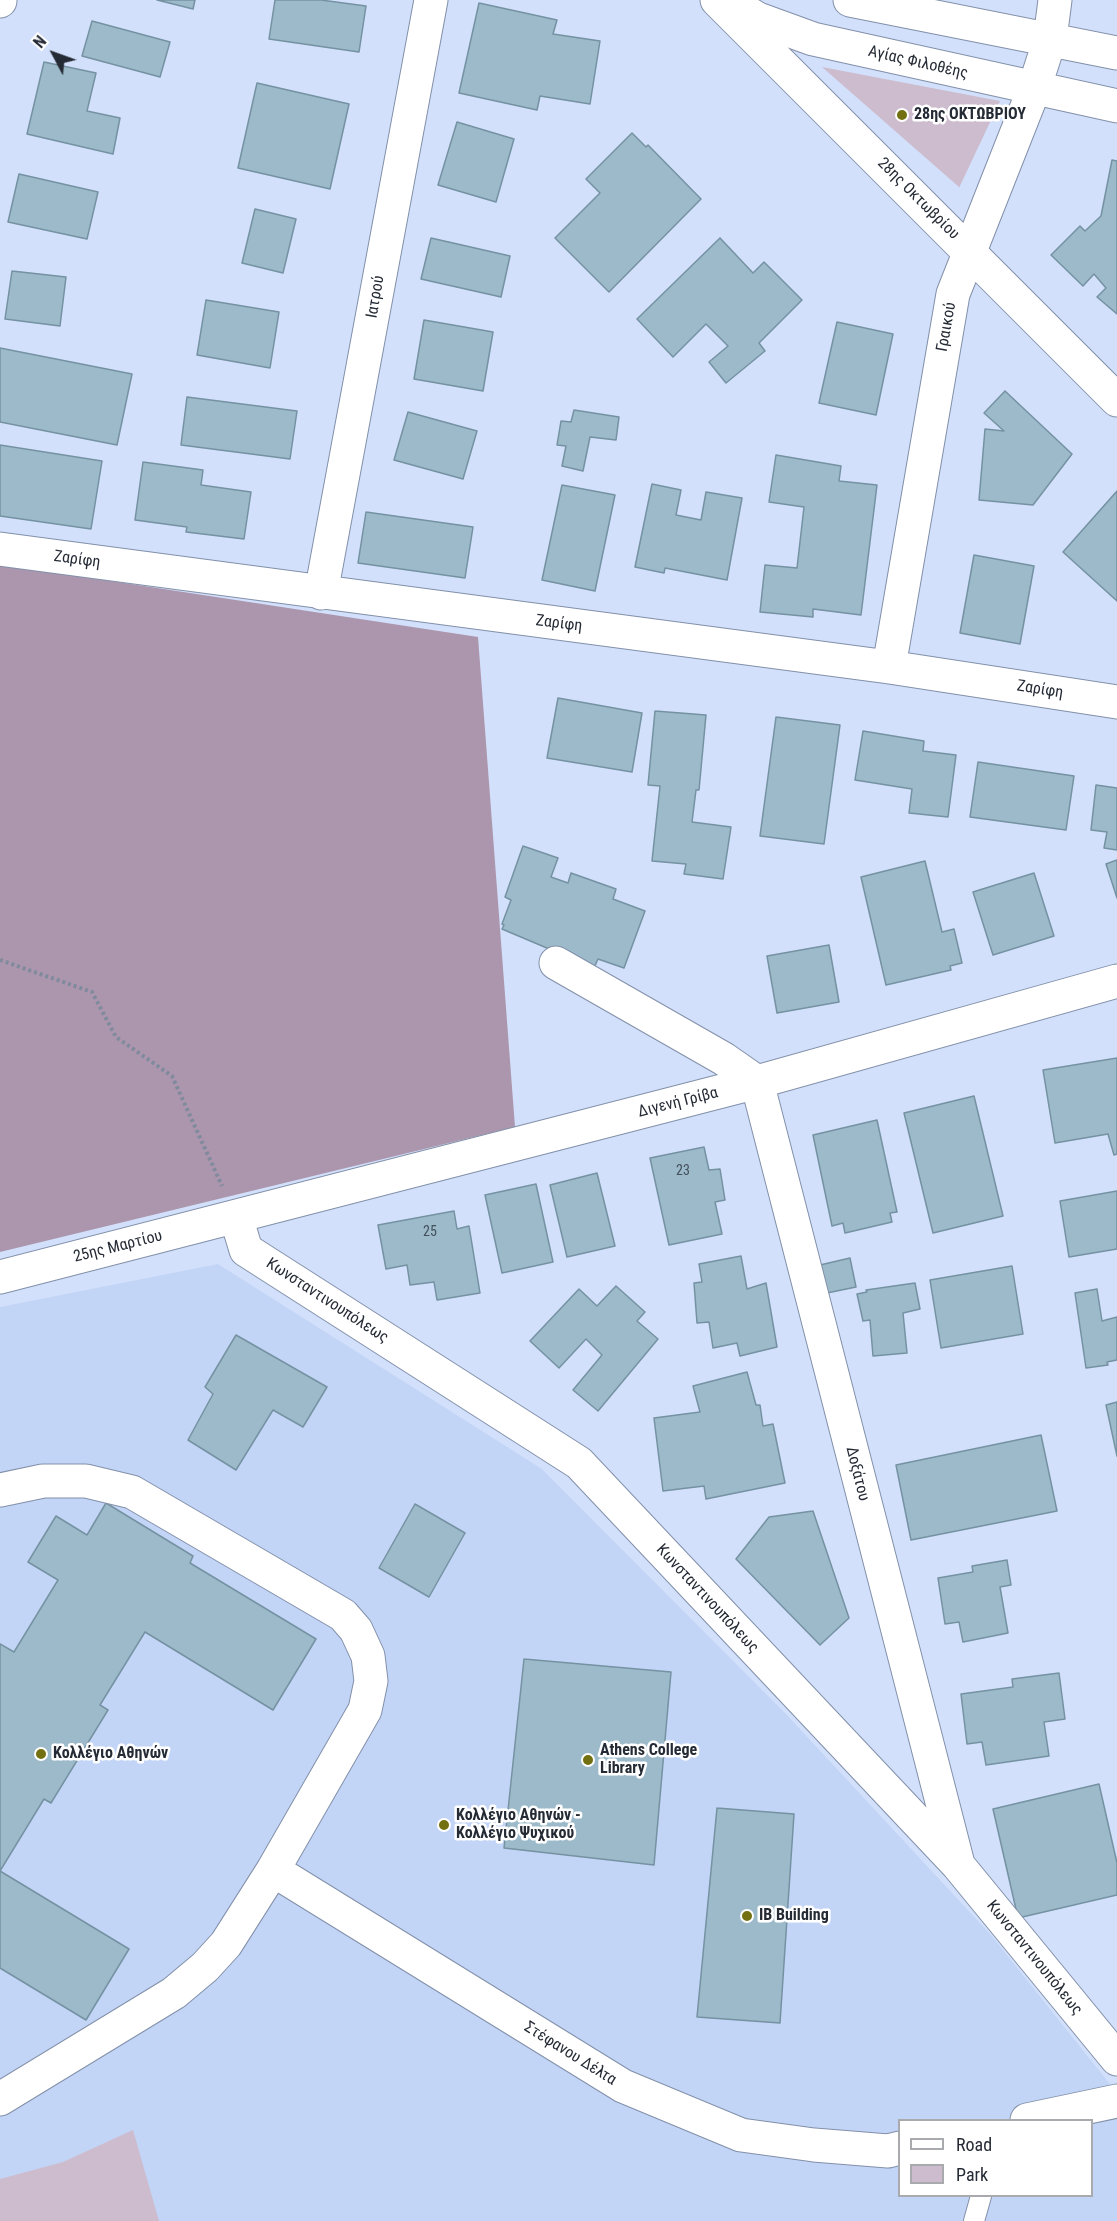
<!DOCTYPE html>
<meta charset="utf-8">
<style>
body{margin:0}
#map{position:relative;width:1117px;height:2221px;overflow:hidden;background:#d2e0fb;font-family:"Roboto Condensed",sans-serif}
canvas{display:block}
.legend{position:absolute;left:898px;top:2119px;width:195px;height:78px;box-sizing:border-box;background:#fff;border:2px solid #a8aaae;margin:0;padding:8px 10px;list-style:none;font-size:18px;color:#252b35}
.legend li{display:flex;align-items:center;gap:12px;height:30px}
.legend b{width:30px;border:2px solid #a8aaae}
.north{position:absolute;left:24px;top:24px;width:60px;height:60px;-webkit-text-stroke:4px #fff;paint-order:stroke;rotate:311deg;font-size:16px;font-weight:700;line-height:24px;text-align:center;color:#252b35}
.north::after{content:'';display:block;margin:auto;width:21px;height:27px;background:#252b35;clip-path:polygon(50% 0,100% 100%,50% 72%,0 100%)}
</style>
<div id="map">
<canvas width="1117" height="2221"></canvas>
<ul class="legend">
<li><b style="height:8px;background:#fff"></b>Road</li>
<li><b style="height:16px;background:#cdbcce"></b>Park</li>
</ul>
<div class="north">N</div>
</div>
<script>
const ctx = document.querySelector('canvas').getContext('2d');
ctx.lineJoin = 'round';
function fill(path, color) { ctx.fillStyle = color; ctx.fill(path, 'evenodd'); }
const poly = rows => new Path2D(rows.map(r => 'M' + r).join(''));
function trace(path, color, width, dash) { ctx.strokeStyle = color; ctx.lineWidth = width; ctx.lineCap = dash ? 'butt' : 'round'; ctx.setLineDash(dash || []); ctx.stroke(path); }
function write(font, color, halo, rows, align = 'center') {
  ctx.font = font + ' "Roboto Condensed",sans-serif'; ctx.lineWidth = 5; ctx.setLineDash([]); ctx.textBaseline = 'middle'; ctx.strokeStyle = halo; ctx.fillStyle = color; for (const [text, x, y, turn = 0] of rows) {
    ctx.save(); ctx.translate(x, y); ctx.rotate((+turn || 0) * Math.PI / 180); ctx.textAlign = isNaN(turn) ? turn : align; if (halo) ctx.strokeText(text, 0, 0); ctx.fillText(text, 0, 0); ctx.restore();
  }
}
fill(poly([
 [218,1264,542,1469,786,1714,991,1935,1117,2093,1117,2221,0,2221,0,1307],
 [900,2120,1092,2120,1092,2196,900,2196]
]), '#c3d5f6');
fill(poly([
 [822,67,1000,101,959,188,959,187],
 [133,2130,159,2221,0,2221,0,2179,63,2162]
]), '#cdbcce');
fill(poly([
 [0,564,478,637,515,1127,0,1252]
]), '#ac96ad');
const building = poly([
 [157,0,195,0,193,9,157,0],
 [275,0,321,0,366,6,359,52,269,39,275,0],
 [479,3,557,20,553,34,600,41,590,104,540,96,537,110,459,93,479,3],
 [92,21,170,42,160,77,82,56,92,21],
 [44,62,96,73,87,111,120,118,113,154,27,134,44,62],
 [257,83,349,104,330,189,238,168,257,83],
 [457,122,514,139,496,202,438,185,457,122],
 [632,133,646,147,648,145,701,199,609,292,555,238,600,193,586,179,632,133],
 [1112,160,1117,161,1117,314,1097,297,1106,288,1094,274,1083,286,1051,255,1080,226,1085,231,1101,216,1112,160],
 [19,174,98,192,87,239,8,222,19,174],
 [255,209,296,219,283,273,242,263,255,209],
 [431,238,510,256,501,297,421,279,431,238],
 [720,238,753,273,764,262,802,300,759,343,765,351,726,383,709,362,728,346,706,324,673,357,637,319,720,238],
 [12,271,66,277,60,326,5,319,12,271],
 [206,300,279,312,270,368,197,355,206,300],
 [424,320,493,332,483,391,414,379,424,320],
 [837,322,893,334,876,415,819,403,837,322],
 [0,348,132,374,117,445,0,422,0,348],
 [1005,391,1072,454,1033,505,979,500,985,429,1004,431,984,413,1005,391],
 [187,397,297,411,290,459,181,445,187,397],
 [574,410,619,417,616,440,590,437,583,471,562,466,566,446,557,445,561,421,571,422,574,410],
 [408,412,477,431,463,479,394,460,408,412],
 [0,445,102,461,91,529,0,516,0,445],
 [776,455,841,466,839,481,877,485,861,615,813,609,813,617,760,612,765,565,797,568,804,507,769,502,776,455],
 [143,462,203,470,201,485,251,492,244,539,186,532,187,527,135,520,143,462],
 [652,484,681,490,676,515,701,520,706,492,742,498,727,580,665,568,664,573,635,567,652,484],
 [562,485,615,495,595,591,542,580,562,485],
 [1117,491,1117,601,1063,552,1117,491],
 [366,512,473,527,465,578,358,563,366,512],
 [974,555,1034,566,1020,644,960,633,974,555],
 [558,698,642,713,632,772,547,758,558,698],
 [655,711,706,715,699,790,696,790,692,822,731,827,723,879,684,874,686,864,652,861,660,786,648,785,655,711],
 [776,717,840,725,824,844,760,836,776,717],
 [863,731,924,741,923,751,956,755,948,817,909,813,912,789,855,780,863,731],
 [978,762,1074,776,1066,830,970,817,978,762],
 [1096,785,1117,788,1117,850,1104,848,1107,832,1091,830,1096,785],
 [523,846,558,858,551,877,568,883,571,873,616,889,613,899,645,911,624,968,598,959,594,968,502,929,504,925,502,924,511,900,505,897,523,846],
 [1117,860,1117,898,1106,864,1117,860],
 [925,861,942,932,954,929,962,963,950,966,951,970,886,985,861,877,925,861],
 [1034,873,1054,936,993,955,973,892,1034,873],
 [829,945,839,1002,777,1013,767,956,829,945],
 [1117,1058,1117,1154,1114,1155,1108,1134,1055,1143,1043,1070,1117,1058],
 [974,1096,1003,1216,933,1233,904,1113,974,1096],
 [877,1120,897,1212,890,1213,892,1222,845,1233,843,1223,832,1226,813,1135,877,1120],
 [704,1147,709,1170,720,1169,725,1200,715,1202,722,1234,669,1245,650,1158,704,1147],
 [597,1173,615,1246,567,1257,550,1185,597,1173],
 [536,1184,553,1262,502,1273,485,1195,536,1184],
 [1117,1191,1117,1249,1069,1257,1060,1201,1117,1191],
 [454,1211,457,1229,469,1226,480,1293,437,1300,434,1282,410,1285,407,1265,386,1269,378,1225,454,1211],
 [741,1256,747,1289,766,1283,777,1347,740,1356,737,1343,713,1348,709,1322,697,1323,694,1283,702,1282,699,1264,741,1256],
 [850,1258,856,1287,827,1293,820,1265,850,1258],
 [1012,1266,1023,1334,941,1348,930,1280,1012,1266],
 [915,1283,920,1309,903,1313,907,1353,873,1356,870,1320,863,1321,857,1294,867,1292,866,1290,915,1283],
 [616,1286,645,1312,637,1321,658,1339,598,1411,573,1390,602,1355,586,1339,559,1368,530,1341,579,1289,597,1306,616,1286],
 [1097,1289,1102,1321,1117,1317,1117,1360,1107,1362,1108,1365,1086,1368,1075,1293,1097,1289],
 [236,1335,327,1387,303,1427,273,1410,236,1470,188,1440,213,1394,205,1387,236,1335],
 [747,1372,756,1405,760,1405,763,1426,773,1424,785,1483,706,1499,704,1486,663,1491,654,1418,700,1412,693,1386,747,1372],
 [1117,1402,1117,1456,1106,1405,1117,1402],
 [1041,1435,1057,1511,911,1540,896,1465,1041,1435],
 [106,1503,193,1556,190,1563,316,1639,273,1710,145,1632,100,1705,108,1710,51,1803,44,1799,0,1871,129,1949,86,2020,0,1968,0,1644,14,1652,58,1580,28,1562,56,1516,87,1535,106,1503],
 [415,1504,465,1533,429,1597,379,1568,415,1504],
 [813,1511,849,1618,820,1645,736,1559,769,1517,813,1511],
 [1007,1560,1011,1585,1000,1587,1008,1633,963,1642,959,1622,945,1624,938,1578,973,1572,972,1566,1007,1560],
 [524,1659,671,1672,654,1865,504,1848,524,1659],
 [1059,1673,1065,1719,1044,1722,1049,1756,986,1765,982,1742,967,1744,961,1694,1013,1687,1012,1679,1059,1673],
 [1099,1784,1117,1863,1117,1895,1018,1918,993,1809,1099,1784],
 [717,1808,794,1814,780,2023,697,2017,717,1808]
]);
fill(building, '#9cbaca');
trace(building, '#7592a2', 1.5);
const service = poly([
 [974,2221,981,2196]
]);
const minor = poly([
 [717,0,1117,400],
 [850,0,1117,53],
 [0,1,0,0],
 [734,5,758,19,813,39,1117,106],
 [0,549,889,667,1117,702],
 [321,593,431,0],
 [889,667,953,294,1034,89,1050,39,1055,0],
 [556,963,724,1059,757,1082,958,1864],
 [236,1217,246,1250,579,1463,958,1865,1117,2059],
 [0,1277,757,1082,1117,981],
 [0,1490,43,1481,86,1481,132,1492,343,1615,356,1630,368,1656,371,1681,365,1710,273,1870,226,1944,205,1967,174,1993,0,2099],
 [273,1870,623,2086,741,2135,814,2145,888,2151,900,2148],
 [1027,2120,1117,2101]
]);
trace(service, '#8290a9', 22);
trace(minor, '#8290a9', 35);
trace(poly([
 [0,960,92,992,116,1037,172,1076,222,1186]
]), '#808a9d', 4, [3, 3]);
trace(service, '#fff', 20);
trace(minor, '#fff', 33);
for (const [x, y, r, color] of [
 [902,115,6,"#727011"],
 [41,1754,6,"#727011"],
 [588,1760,6,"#727011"],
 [444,1825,6,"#727011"],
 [747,1916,6,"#727011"]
]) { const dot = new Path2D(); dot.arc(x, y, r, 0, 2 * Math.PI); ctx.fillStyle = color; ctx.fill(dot); trace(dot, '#fff', 2); }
write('14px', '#434f5a', null, [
 ["23",683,1171],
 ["25",430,1232]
]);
write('16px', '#252b35', '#fff', [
 ["Αγίας Φιλοθέης",918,63,13],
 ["28ης Οκτωβρίου",918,199,45],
 ["Ιατρού",376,297,-80],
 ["Γραικού",947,327,-80],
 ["Ζαρίφη",77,560,8],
 ["Ζαρίφη",559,624,7],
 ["Ζαρίφη",1040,690,9],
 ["Διγενή Γρίβα",678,1103,-14],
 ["25ης Μαρτίου",118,1247,-14],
 ["Κωνσταντινουπόλεως",327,1301,33],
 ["Δοξάτου",857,1474,76],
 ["Κωνσταντινουπόλεως",707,1599,47],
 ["Κωνσταντινουπόλεως",1034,1958,51],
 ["Στέφανου Δέλτα",570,2054,32]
]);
write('bold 16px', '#252b35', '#fff', [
 ["28ης ΟΚΤΩΒΡΙΟΥ",914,115],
 ["Athens College",600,1751],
 ["Library",600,1769],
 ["Κολλέγιο Αθηνών",53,1754],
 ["Κολλέγιο Αθηνών -",456,1816],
 ["Κολλέγιο Ψυχικού",456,1834],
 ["IB Building",759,1916]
], 'left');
</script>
